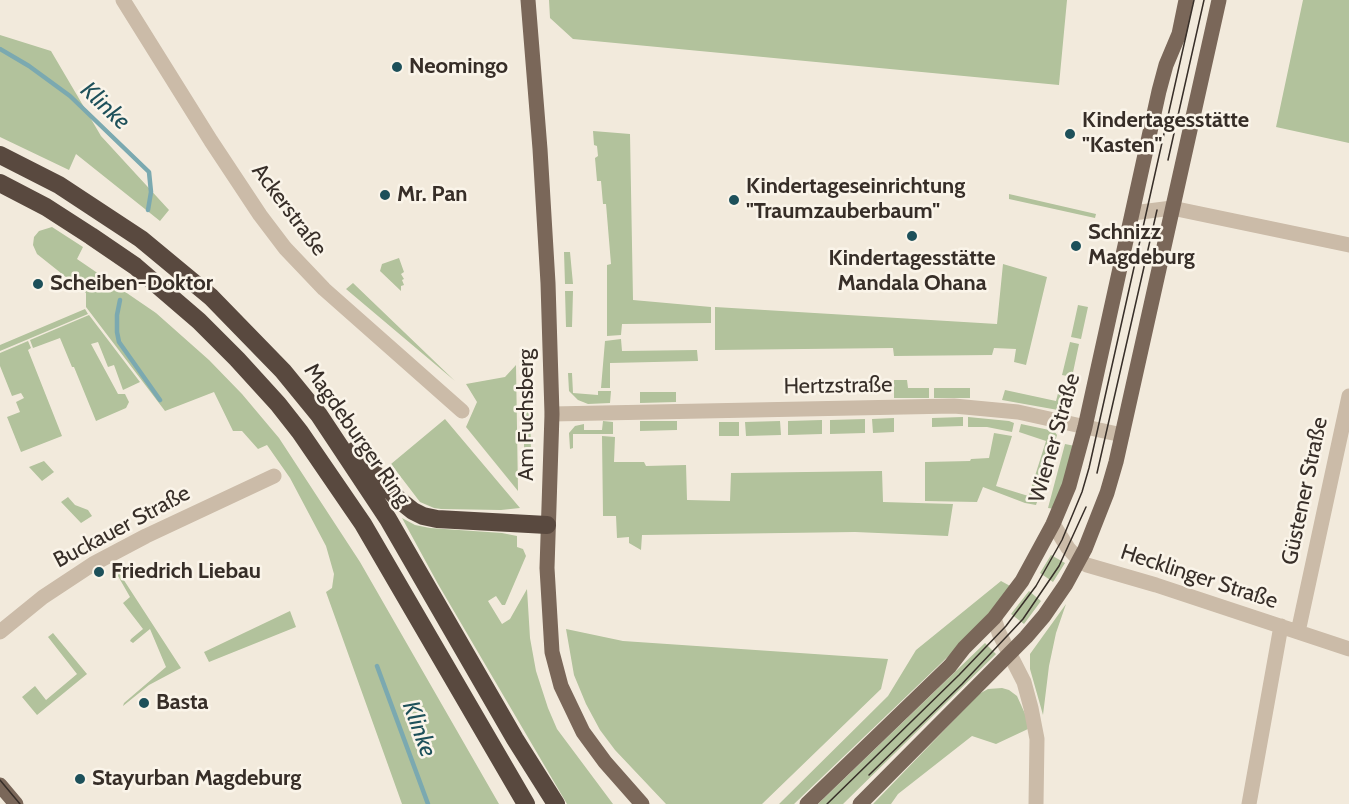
<!DOCTYPE html>
<meta charset="utf-8">
<style>
body{margin:0}
canvas{display:block;background:#f2eadc}
</style>
<canvas width="1349" height="804"></canvas>
<script>
const ctx = document.querySelector('canvas').getContext('2d');
ctx.lineJoin = 'round';
function fill(path, color) { ctx.fillStyle = color; ctx.fill(path, 'evenodd'); }
const poly = rows => new Path2D(rows.map(r => 'M' + r).join(''));
function trace(path, color, width, dash) { ctx.strokeStyle = color; ctx.lineWidth = width; ctx.lineCap = dash ? 'butt' : 'round'; ctx.setLineDash(dash || []); ctx.stroke(path); }
function write(font, color, halo, rows, align = 'center') {
  ctx.font = font + ' Cabin,sans-serif'; ctx.lineWidth = 5; ctx.setLineDash([]); ctx.textBaseline = 'middle'; ctx.strokeStyle = halo; ctx.fillStyle = color; for (const [text, x, y, turn = 0] of rows) {
    ctx.save(); ctx.translate(x, y); ctx.rotate((+turn || 0) * Math.PI / 180); ctx.textAlign = isNaN(turn) ? turn : align; if (halo) ctx.strokeText(text, 0, 0); ctx.fillText(text, 0, 0); ctx.restore();
  }
}
fill(poly([
 [549,0,1067,0,1059,85,573,39,550,18],
 [1303,0,1349,0,1349,143,1276,127],
 [0,35,51,51,101,136,169,210,160,221,76,154,69,170,0,137],
 [593,131,630,134,633,300,711,307,711,323,622,324,621,335,607,336,607,265,611,264,606,204,603,204,601,181,597,181,595,158,598,156,597,146,594,145],
 [1009,194,1096,214,1095,218,1009,199],
 [52,227,83,247,77,259,156,313,209,360,242,394,279,438,360,562,499,804,402,804,326,592,332,588,334,574,326,546,290,478,267,445,258,449,242,431,233,431,214,392,165,411,86,307,86,293,37,254,33,245,34,237,39,231],
 [564,252,570,252,573,284,565,284],
 [399,258,404,272,401,274,404,279,402,280,404,285,401,286,401,291,380,271,382,264],
 [1003,264,1047,277,1026,365,1014,362,1016,349,994,348,992,355,894,356,893,348,715,350,715,307,997,324],
 [353,283,455,381,346,289],
 [565,291,573,291,572,327,566,327],
 [1078,305,1088,307,1081,339,1071,337],
 [85,309,88,314,0,351,0,345],
 [89,315,140,382,123,390,114,365,108,367,98,342,91,344,118,394,125,394,129,402,126,408,96,421,74,367,72,367,60,338,33,348,30,340],
 [621,339,622,351,697,350,698,361,610,363,610,388,601,388,605,341],
 [28,341,31,348,28,350,62,436,21,452,7,417,20,412,16,402,24,398,21,393,12,396,0,366,0,353],
 [1070,342,1079,344,1072,377,1062,375],
 [516,365,518,491,466,427,477,402,466,384,505,377],
 [568,373,572,373,573,393,598,395,598,391,611,391,610,403,588,404,578,400,569,391],
 [894,380,907,380,908,388,929,388,929,398,894,398],
 [1061,382,1070,384,1065,406,1062,409,1058,410,1002,400,1005,390,1056,401],
 [934,388,970,388,970,398,934,398],
 [640,392,676,392,676,402,640,403],
 [530,403,531,453,524,453,524,404],
 [963,417,963,426,932,427,932,418],
 [968,417,1009,421,1014,423,1012,432,987,427,968,427],
 [894,418,894,432,873,433,872,419],
 [445,419,520,508,501,510,441,509,434,508,420,502,391,464],
 [865,419,865,433,830,434,830,420],
 [822,420,822,434,788,435,788,421],
 [603,421,613,422,613,434,573,434,573,448,570,449,569,433,575,426,584,424,584,430,602,430],
 [640,421,677,421,677,430,640,431],
 [780,421,781,435,746,436,745,422],
 [719,422,739,422,739,436,719,436],
 [1021,424,1054,431,1057,435,1039,498,1029,495,1046,441,1019,432],
 [994,433,1012,436,996,486,1038,499,1036,505,1025,503,983,487,977,502,925,501,925,462,970,461,971,459,989,458],
 [602,436,615,437,614,462,644,462,646,466,686,465,687,500,730,501,731,473,882,471,883,502,953,504,948,536,855,532,642,535,641,550,629,543,629,537,617,538,616,516,603,516],
 [1065,444,1075,446,1055,509,1048,508],
 [44,461,54,472,42,481,29,467],
 [68,497,75,505,88,510,92,516,81,523,61,502],
 [402,518,415,525,430,528,502,533,517,536,517,547,523,549,526,556,505,605,502,605,496,596,488,601,502,624,510,619,527,589,530,638,536,671,548,708,557,729,613,804,567,804,438,584],
 [1051,555,1065,563,1053,582,1040,573],
 [116,568,181,668,149,685,123,706,124,703,166,667,150,629,133,643,130,641,131,639,143,629,123,603,130,597,114,569],
 [1001,581,1012,587,960,645,794,804,779,804,888,696,916,650],
 [1029,591,1041,601,1024,624,1011,614],
 [1066,604,1056,633,1049,666,1043,715,1030,669,1030,654],
 [290,611,296,627,209,662,204,652],
 [566,629,623,641,888,659,881,689,762,804,666,804,615,750,600,730,586,704,574,675],
 [53,633,87,674,37,715,22,697,35,686,46,700,77,674,48,637],
 [985,643,996,654,843,804,818,804],
 [1002,688,1009,690,1017,696,1026,716,1028,729,996,744,972,736,898,794,891,804,873,804,979,694,988,689]
]), '#b2c29c');
trace(poly([
 [0,49,29,66,70,96,149,172,151,192,148,210],
 [120,300,117,315,117,332,119,342,160,400],
 [377,666,428,804]
]), '#7ba9b0', 4.5);
trace(poly([
 [123,0,211,141,260,215,285,248,324,289,462,411],
 [1133,213,1172,208,1349,245],
 [552,414,954,406,1018,412,1122,435],
 [1053,524,1068,548,1080,561,1087,565,1156,585,1349,649],
 [994,618,999,633,1024,682,1031,708,1037,739,1036,804],
 [0,632,43,597,93,564,146,536,274,476],
 [1298,632,1349,396],
 [1249,804,1281,626]
]), '#cbbba8', 15);
trace(poly([
 [528,0,540,149,548,283,552,414,547,568,552,652,561,686,583,732,605,762,642,804],
 [0,785,16,804],
 [807,804,950,666,964,648,994,618,1022,581,1053,524,1069,486,1085,427,1159,91,1166,65,1179,34,1186,0],
 [860,804,1026,637,1044,616,1066,584,1085,549,1107,493,1116,462,1219,0]
]), '#7a6759', 15);
trace(poly([
 [0,155,59,185,141,239,211,297,283,371,319,415,388,519,515,739,556,804],
 [0,183,46,207,91,236,135,266,199,321,237,359,278,404,300,432,363,524,526,804],
 [354,451,398,499,413,511,423,516,437,519,547,525]
]), '#59493f', 18);
trace(poly([
 [1168,160,1204,0],
 [1097,473,1157,210],
 [869,775,962,684,1023,619,1059,566,1086,507],
 [0,780,20,804],
 [827,804,959,675,1006,626,1036,586,1062,540,1082,492,1089,468,1194,0]
]), '#372e28', 1.5);
for (const [x, y, r, color] of [
 [397,67,6,"#1d505a"],
 [1070,134,6,"#1d505a"],
 [385,195,6,"#1d505a"],
 [734,200,6,"#1d505a"],
 [912,236,6,"#1d505a"],
 [1076,246,6,"#1d505a"],
 [38,284,6,"#1d505a"],
 [99,572,6,"#1d505a"],
 [144,703,6,"#1d505a"],
 [80,779,6,"#1d505a"]
]) { const dot = new Path2D(); dot.arc(x, y, r, 0, 2 * Math.PI); ctx.fillStyle = color; ctx.fill(dot); trace(dot, '#faf4e9', 2); }
write('bold 22px', '#372e28', '#faf4e9', [
 ["Neomingo",409,67],
 ["Kindertagesstätte",1082,121],
 ["\"Kasten\"",1082,146],
 ["Kindertageseinrichtung",746,187],
 ["\"Traumzauberbaum\"",746,212],
 ["Mr. Pan",397,195],
 ["Schnizz",1088,233],
 ["Magdeburg",1088,258],
 ["Kindertagesstätte",912,259,"center"],
 ["Mandala Ohana",912,284,"center"],
 ["Scheiben-Doktor",50,284],
 ["Friedrich Liebau",111,572],
 ["Basta",156,703],
 ["Stayurban Magdeburg",92,779]
], 'left');
write('22px', '#372e28', '#faf4e9', [
 ["Ackerstraße",289,210,53],
 ["Hertzstraße",838,386,-1],
 ["Am Fuchsberg",527,415,-90],
 ["Magdeburger Ring",357,435,55],
 ["Wiener Straße",1055,438,-74],
 ["Güstener Straße",1305,491,-78],
 ["Buckauer Straße",122,527,-28],
 ["Hecklinger Straße",1199,577,18]
]);
write('italic 24px', '#1d505a', '#faf4e9', [
 ["Klinke",105,106,43],
 ["Klinke",419,729,70]
]);
</script>
